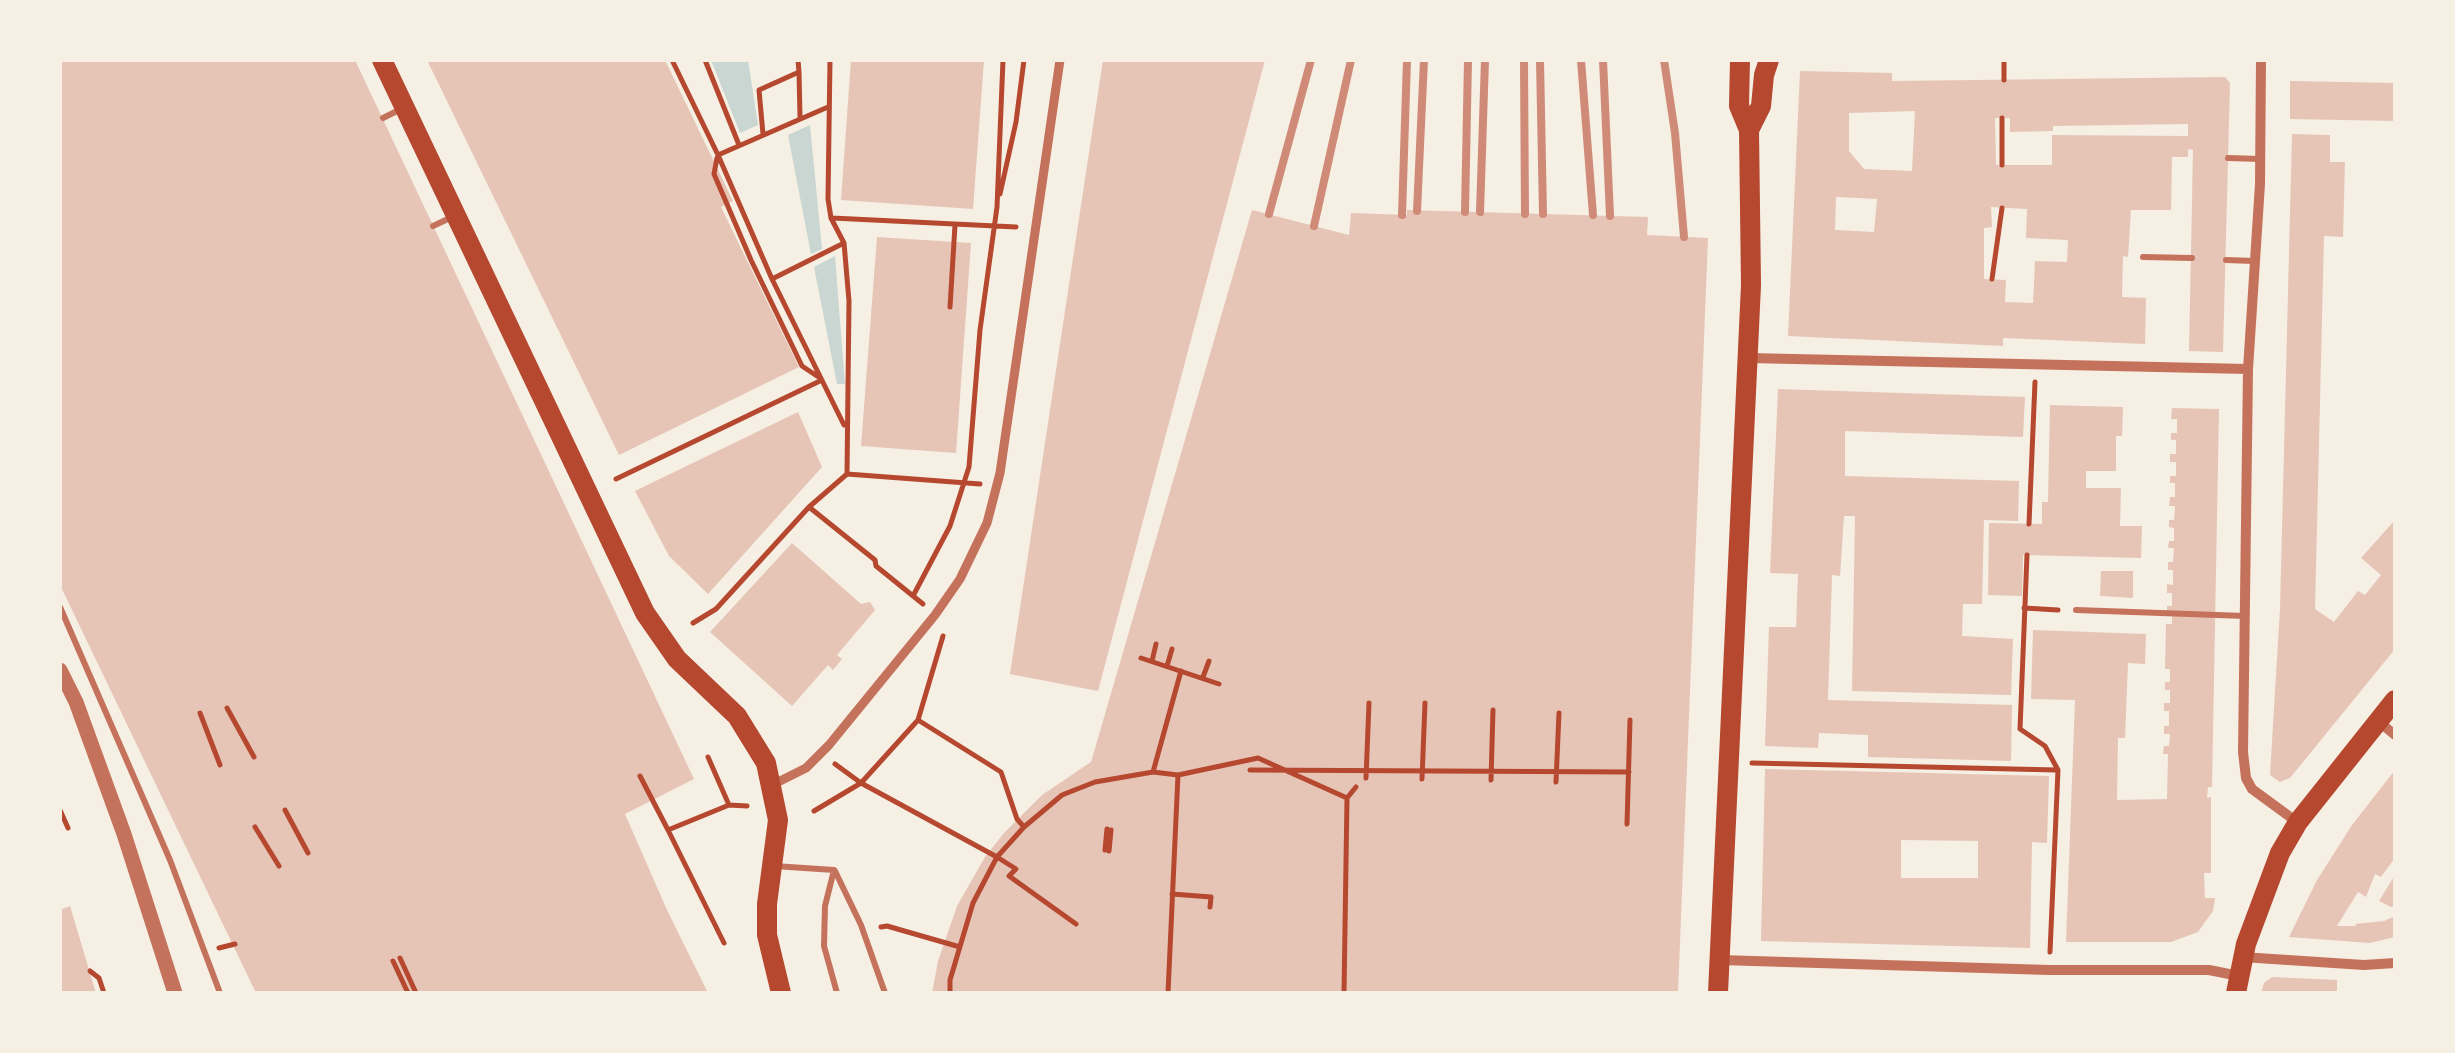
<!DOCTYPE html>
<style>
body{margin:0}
#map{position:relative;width:2455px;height:1053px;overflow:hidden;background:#f6efe4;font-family:"IBM Plex Sans",sans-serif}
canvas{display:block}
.frame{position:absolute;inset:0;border:62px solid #f6efe4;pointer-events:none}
</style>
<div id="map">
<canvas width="2455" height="1053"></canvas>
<div class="frame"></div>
</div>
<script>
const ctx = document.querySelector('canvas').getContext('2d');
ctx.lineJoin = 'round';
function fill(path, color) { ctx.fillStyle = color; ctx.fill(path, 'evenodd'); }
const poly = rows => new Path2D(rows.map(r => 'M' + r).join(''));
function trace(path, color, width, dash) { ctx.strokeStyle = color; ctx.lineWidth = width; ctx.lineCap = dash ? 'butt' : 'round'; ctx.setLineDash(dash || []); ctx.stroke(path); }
fill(poly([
 [711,60,748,60,758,125,740,133],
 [810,125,822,249,811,254,788,135],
 [835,256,839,308,845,384,837,384,814,267]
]), '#c9d6d2');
fill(poly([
 [60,60,355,60,694,779,625,814,667,910,708,993,256,993,60,585],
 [427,60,665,60,733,201,721,207,799,367,619,455],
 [851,60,984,60,973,209,841,200],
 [1103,60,1265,60,1098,691,1010,674],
 [1800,71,1892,73,1892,81,2225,77,2230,83,2223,352,2189,351,2193,150,2188,149,2188,157,2172,157,2171,210,2131,210,2128,257,2123,256,2122,297,2146,298,2145,344,2003,338,2003,346,1788,336],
 [1915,111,1912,171,1864,169,1849,151,1849,113],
 [1995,118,2010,118,2010,132,2053,131,2053,126,2188,124,2188,136,2052,135,2052,165,1996,165],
 [1836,197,1877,199,1874,232,1835,230],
 [1991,207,2027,209,2026,238,2068,240,2067,262,2035,261,2033,303,2005,302,2006,280,1984,279,1984,228,1992,227],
 [2290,81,2395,83,2395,121,2290,119],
 [2292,134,2330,135,2330,162,2345,162,2343,237,2324,236,2315,609,2334,622,2358,591,2365,595,2381,575,2361,558,2395,520,2395,649,2290,778,2280,782,2270,775,2280,608],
 [1252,210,1349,235,1351,213,1407,215,1407,210,1648,217,1647,235,1708,238,1678,993,932,993,938,961,957,906,985,857,1004,833,1042,795,1091,762],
 [877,237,971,243,956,453,861,446],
 [1778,389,2025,397,2023,437,1845,431,1845,476,2019,481,2018,521,1984,520,1982,604,1963,604,1962,636,2013,639,2011,695,1852,691,1855,516,1844,516,1840,576,1832,575,1828,700,2012,705,2011,761,1868,757,1868,735,1819,733,1818,748,1765,746,1769,627,1796,627,1798,574,1770,573],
 [2050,405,2123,407,2122,436,2116,436,2116,471,2086,471,2086,488,2121,488,2120,526,2142,526,2141,558,2023,555,2022,596,1988,595,1989,523,2042,524,2042,502,2048,502],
 [2172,408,2219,409,2212,787,2208,787,2207,798,2211,797,2211,873,2204,873,2205,898,2215,898,2213,911,2198,932,2171,942,2066,942,2075,700,2031,699,2033,630,2146,634,2145,664,2128,663,2125,738,2118,738,2117,800,2167,799,2168,754,2163,754,2164,746,2169,746,2170,734,2164,734,2164,726,2169,726,2169,711,2164,711,2164,703,2170,703,2170,690,2165,690,2165,682,2170,682,2170,669,2165,669,2166,624,2172,624,2172,613,2167,613,2167,606,2172,606,2172,593,2167,593,2167,584,2173,585,2173,570,2168,570,2168,562,2173,562,2174,548,2168,548,2169,541,2174,541,2174,528,2169,527,2169,520,2174,520,2175,506,2169,506,2170,497,2175,497,2175,483,2170,483,2170,476,2176,476,2176,462,2170,462,2170,454,2176,454,2176,440,2171,440,2171,433,2177,433,2177,419,2171,419],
 [798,412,822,467,708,594,669,556,635,491],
 [792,543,861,604,870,602,875,610,837,655,842,659,833,670,828,665,792,706,710,632],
 [2101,571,2133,571,2133,598,2100,596],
 [1765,769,2049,776,2047,843,2032,842,2030,948,1761,941],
 [1901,840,1978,841,1978,878,1901,878],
 [2395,770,2395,858,2381,877,2375,874,2366,897,2358,892,2337,926,2356,926,2355,924,2384,921,2395,916,2395,937,2370,943,2289,937,2317,880,2352,825],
 [2395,875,2395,906,2391,907,2379,901],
 [70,906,96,993,60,993,60,910],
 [2272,977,2337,980,2337,993,2261,993,2264,983]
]), '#e6c5b7');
trace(poly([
 [672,60,718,155,828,107],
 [705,60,739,145],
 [798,60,799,72],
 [830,60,828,199,831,218,844,243,849,301,847,474,980,484],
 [2004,80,2004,60],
 [2002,118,2002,165],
 [763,134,759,90,799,72,800,117],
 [718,155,772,279,844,425],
 [717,158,714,174,751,260,802,366,820,378],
 [1000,194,1016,122,1024,60],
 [832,218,1016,227],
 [772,279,844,243],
 [1992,279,2002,208],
 [950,307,955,225],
 [616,479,822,380],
 [809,507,875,560,876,566,923,604],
 [2029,524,2035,382],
 [2027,555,2020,729,2045,746,2058,770,2050,952],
 [913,596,950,526,969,467,980,330,997,207,1003,60],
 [2024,608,2058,610],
 [693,623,716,609,809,507,847,474],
 [1141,658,1219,684],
 [1152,661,1156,644],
 [1167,666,1172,649],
 [1203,677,1209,661],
 [227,708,254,757],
 [200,713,220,765],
 [918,720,943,636],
 [708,757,729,805],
 [1752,763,2056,770],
 [835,764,861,783,997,857,973,903,950,980,950,993],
 [1250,770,1629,772],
 [1153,772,1181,671],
 [640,776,668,830,729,805,747,806],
 [1366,778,1369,703],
 [1422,779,1425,703],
 [1491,780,1493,710],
 [1556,782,1559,713],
 [60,810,68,828],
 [285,810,308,853],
 [814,811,861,783,918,720,1001,772,1017,819,1024,827],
 [1627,824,1630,720],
 [255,827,279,866],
 [668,830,724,943],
 [1105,850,1107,829],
 [1109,851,1111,830],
 [1172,894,1211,897,1210,907],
 [1076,924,1009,876,1016,869,997,857,1024,827,1062,795,1095,782,1153,772,1178,775,1258,758,1347,798,1356,787],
 [881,927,887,926,960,947],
 [219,948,235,944],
 [400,958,416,993],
 [393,961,408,993],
 [90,971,99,978,104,993],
 [1168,993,1178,775],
 [1344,993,1347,798]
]), '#b5482f', 5);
trace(poly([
 [383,118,403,108],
 [2228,158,2260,159],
 [433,226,450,218],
 [2143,257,2192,258],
 [2226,260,2254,261],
 [60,607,170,860,220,993],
 [2076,610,2245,616],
 [774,866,834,870,825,906,824,946,837,993],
 [835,871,861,925,885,993]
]), '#c5725c', 6);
trace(poly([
 [772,785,806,768,829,745,935,615,960,579,987,523,1000,473,1060,60]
]), '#c5725c', 9);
trace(poly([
 [2261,60,2260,184,2248,369,2243,752,2246,778,2252,789,2297,822],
 [1748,358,2248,369],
 [2378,721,2395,735],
 [2242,957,2364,965,2395,963],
 [1720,960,2049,970,2209,970,2239,976]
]), '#c5725c', 10);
trace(poly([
 [60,670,76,702,124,834,175,993]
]), '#c5725c', 15);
trace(poly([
 [382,60,645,613,677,659,737,716,766,763,778,820,767,904,767,935,781,993],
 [1749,130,1761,106,1764,75,1769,60],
 [1718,993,1751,285,1749,130,1739,106,1740,60],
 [2236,993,2246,944,2280,853,2298,822,2395,700]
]), '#b5482f', 20);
trace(poly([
 [1524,60,1525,214],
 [1540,60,1543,214],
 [1581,60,1593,215],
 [1603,60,1610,216],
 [1664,60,1675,133,1684,237],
 [1417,211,1424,60],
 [1465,212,1468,60],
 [1480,212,1485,60],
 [1269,214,1311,60],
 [1402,215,1407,60],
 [1314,226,1351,60]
]), '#cf8b77', 8);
</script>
